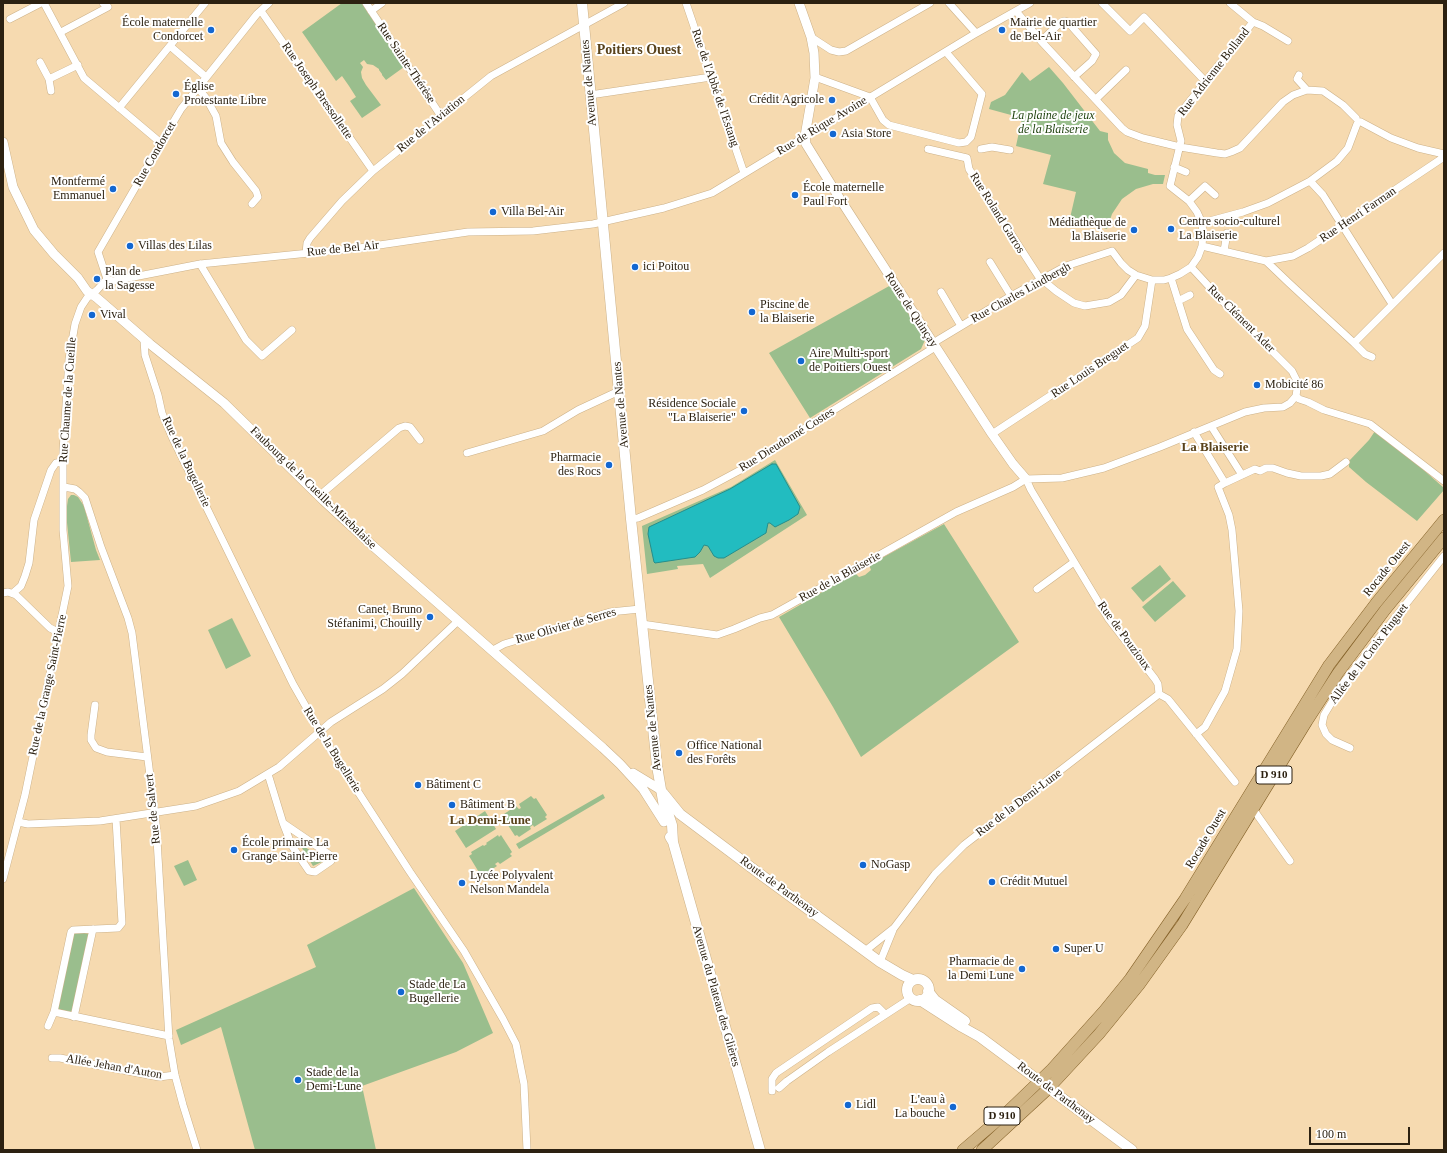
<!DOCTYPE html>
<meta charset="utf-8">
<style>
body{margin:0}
#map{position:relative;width:1447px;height:1153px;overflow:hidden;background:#f6dab0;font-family:"Times New Roman",serif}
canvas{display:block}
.frame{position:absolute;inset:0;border:4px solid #2c2111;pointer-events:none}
.scale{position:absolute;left:1309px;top:1127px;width:101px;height:18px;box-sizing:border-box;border:2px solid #2c2111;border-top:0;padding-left:5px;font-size:12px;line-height:14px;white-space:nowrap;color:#2c2111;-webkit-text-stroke:3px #fff;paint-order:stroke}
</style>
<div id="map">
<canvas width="1447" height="1153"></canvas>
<div class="frame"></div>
<div class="scale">100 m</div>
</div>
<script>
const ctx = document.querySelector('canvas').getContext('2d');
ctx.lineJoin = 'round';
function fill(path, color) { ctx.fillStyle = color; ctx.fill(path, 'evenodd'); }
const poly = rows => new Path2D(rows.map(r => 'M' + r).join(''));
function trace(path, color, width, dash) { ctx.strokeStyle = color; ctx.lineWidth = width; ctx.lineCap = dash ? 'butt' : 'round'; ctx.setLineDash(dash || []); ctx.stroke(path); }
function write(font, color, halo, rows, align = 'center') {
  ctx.font = font + ' "Times New Roman",serif'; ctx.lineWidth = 4; ctx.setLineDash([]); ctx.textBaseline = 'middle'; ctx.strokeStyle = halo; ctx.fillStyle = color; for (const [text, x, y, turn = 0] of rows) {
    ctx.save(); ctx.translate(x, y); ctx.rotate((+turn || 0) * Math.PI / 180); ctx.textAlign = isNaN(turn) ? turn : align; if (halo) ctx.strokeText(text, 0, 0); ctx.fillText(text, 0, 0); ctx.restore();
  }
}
fill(poly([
 [342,3,362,3,404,67,386,80,382,75,382,74,379,70,379,69,373,65,367,64,364,60,360,63,363,67,361,72,362,78,366,85,381,105,362,118,350,101,356,97,349,86,342,76,336,81,302,32],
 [1049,67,1063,83,1100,131,1108,133,1108,140,1114,153,1125,163,1148,169,1148,173,1155,175,1165,175,1163,184,1153,184,1136,189,1122,199,1112,214,1107,229,1070,218,1076,192,1043,184,1051,155,1016,146,1022,118,989,109,991,102,1005,95,1022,72,1030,81],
 [891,285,925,340,921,349,810,418,769,353],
 [1375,431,1409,457,1444,488,1444,490,1417,521,1366,482,1349,467,1349,461,1369,440],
 [775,460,807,515,710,578,703,564,677,566,678,569,647,574,642,526,731,487],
 [71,495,74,495,78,497,84,506,96,550,100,560,71,562,66,513,68,499],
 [944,524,1019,642,861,757,833,707,779,617,855,573,859,577,865,575,871,570,869,565],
 [1160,565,1171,579,1143,602,1131,588],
 [1173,581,1186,596,1155,622,1142,607],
 [232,618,251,656,226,669,208,630],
 [603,794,605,798,519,849,516,844],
 [531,796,534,799,536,798,547,815,545,817,547,819,534,827,533,825,530,827,531,829,519,837,517,835,515,836,504,819,506,817,504,814,516,806,519,809,521,808,519,804],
 [485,811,496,829,466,848,455,831],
 [498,835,499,837,501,835,512,852,510,854,512,856,500,864,498,862,495,864,497,866,485,874,483,872,480,874,469,856,472,854,471,852,483,845,484,846,487,844,486,843],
 [299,843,323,859,324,861,313,866],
 [188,860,197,880,184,886,174,866],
 [414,888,463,963,493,1033,456,1052,362,1086,376,1150,255,1150,221,1027,181,1045,176,1030,316,967,307,945],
 [74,931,89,934,73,1014,56,1010]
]), '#9abe8d');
const water = poly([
 [772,464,776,464,800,507,798,514,789,520,775,527,770,523,768,523,766,533,724,558,718,558,714,556,708,546,704,545,700,552,695,557,655,563,654,562,648,534,649,527,730,489,772,464]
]);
fill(water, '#22bcc0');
trace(water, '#258e8c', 1);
const minor = poly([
 [44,3,84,78,161,143],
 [366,3,441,116],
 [686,3,744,173],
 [949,3,976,33],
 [1102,3,1130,31,1144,17,1206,82],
 [1230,3,1253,22,1263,26,1288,41],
 [261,11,373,171],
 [371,11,382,3],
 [1016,11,1041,41,1122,128,1127,132,1143,138,1180,147,1217,153,1225,154,1231,152,1240,148,1283,102,1293,95,1307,90,1323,91,1343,105,1356,118],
 [10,19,41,3],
 [61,32,108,7,103,3],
 [811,37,831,50,839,52,846,51,930,3],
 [1041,41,1060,23,1064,21,1068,22,1074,29,1096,54,1092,61,1074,77],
 [170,46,206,77],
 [40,62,49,79,51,91],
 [1299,75,1297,79,1307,90],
 [815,77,870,97],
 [49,79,78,65],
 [198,88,206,98,216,116,221,143,233,162,256,191,258,197,252,204],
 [590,95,711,77],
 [870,97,883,120,889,125,959,143,966,142,971,137,982,94,946,52],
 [1096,99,1126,70],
 [119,108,205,3],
 [1361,122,1391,138,1418,148,1444,154],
 [928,149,967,158,969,169,1039,277,1056,291,1074,303,1085,306,1109,302,1121,295,1136,275],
 [981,149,992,147,1010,150],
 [1174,167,1186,172],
 [1310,181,1323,195,1392,304],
 [1189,201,1205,186,1215,195],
 [1202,223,1243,212,1268,203,1310,181,1337,161,1348,148,1357,124],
 [1202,246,1266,261,1289,283,1354,343,1444,253],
 [1224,251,1227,233],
 [306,253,307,243,310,238,342,201,373,171,491,76,624,3],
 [1266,261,1293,256,1308,248,1444,157],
 [990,262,1011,296],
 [200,264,246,340,262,356,292,330],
 [1171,278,1187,329,1214,370,1220,374],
 [107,279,98,252,161,143,181,109,257,14,269,3],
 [941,292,961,326],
 [1178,301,1190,295],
 [144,340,145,355,158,395,162,413,172,437,293,684,329,747,410,872,464,951,503,1019,516,1044,524,1084,527,1150],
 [1354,343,1365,354,1372,357],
 [1296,396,1299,399,1308,402,1324,410,1370,424,1444,481],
 [1211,426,1242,475],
 [1194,432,1225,483,1218,487,1229,515,1232,530,1239,611,1237,649,1225,691,1205,727,1196,734],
 [992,434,1138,338,1145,326,1152,280],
 [467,453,543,431,578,410,619,391],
 [1026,479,1031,490,1108,618,1155,679,1158,684,1159,694,1168,699,1235,782],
 [1225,483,1255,469,1260,471,1266,468,1273,468,1287,473,1301,476,1321,476,1330,474,1346,462],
 [64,487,75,489,79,492,85,498,101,547,128,618,132,633,156,823,169,1039,175,1075,183,1105,197,1150],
 [319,496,399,428,405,426,410,427,420,440],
 [631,519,638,518,703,490,746,467,816,421,932,349,933,344,938,340,1011,296,1066,266,1112,251,1121,263,1128,270,1136,275,1152,280,1164,280,1171,278,1180,274,1191,267,1198,257,1202,246,1203,234,1202,223,1197,212,1189,201,1170,186,1181,141,1177,125,1178,116,1253,22],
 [1037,589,1074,562],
 [3,593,8,592,16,595,50,628,58,632],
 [13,593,21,586,25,576,29,563,34,520,51,470,56,463,63,462],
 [642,624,717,635,734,629,760,618,772,615,956,512,1013,487,1026,479,1062,478,1104,468,1160,447,1245,412,1264,408,1283,407,1290,403,1296,396,1297,389,1297,381,1292,371,1226,305,1191,267],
 [493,650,504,644,610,612,640,609],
 [95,705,91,735,91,740,96,748,107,752,147,757],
 [1350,748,1332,740,1326,734,1322,725,1324,715,1344,682,1444,556],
 [268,774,283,823,330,855,332,859,331,861,315,872,309,871,292,846,283,823],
 [1253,809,1290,861],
 [18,822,28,824,100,821,196,806,239,791,279,767,331,722,383,689,402,674,458,621],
 [3,879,25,795,68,586,63,530,63,451,69,359,75,324,81,307,87,298,97,290,107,279,113,281,200,264,359,248,468,232,533,231,593,224,664,208,712,193,973,35,1030,3],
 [865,951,894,928,935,874,964,845,1159,694],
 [880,962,893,930],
 [54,1012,71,932,73,930,118,928,122,923,116,819],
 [74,1017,93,929],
 [48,1026,54,1012,169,1036],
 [52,1058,60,1058,159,1077,175,1075],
 [779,1088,787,1081,828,1052,911,998],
 [772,1091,772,1079,776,1073,872,1008,878,1007,885,1014]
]);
const tertiary = poly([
 [799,3,811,37,814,53,815,78,805,136,806,144,840,199,992,434,1013,464,1026,479],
 [3,142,13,187,34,230,54,254,78,278,87,291,97,298,150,344,224,403,324,501,374,547,603,748,620,764,643,789,664,822],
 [633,773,661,790]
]);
const secondary = poly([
 [582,3,631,519,657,766,664,807,669,816,672,825,673,842],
 [663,793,680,814,760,874,880,962,902,975,913,980],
 [670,837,673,842,760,1150],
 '907 990a11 11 0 1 1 22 0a11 11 0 1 1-22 0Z',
 [928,991,935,1000,965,1021],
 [920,1000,962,1027,980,1037,1132,1150]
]);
const primary = poly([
 [963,1150,1005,1114,1052,1069,1104,1011,1130,979,1185,899,1329,665,1376,603,1444,520],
 [982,1150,1049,1088,1099,1034,1139,985,1182,925,1307,721,1338,673,1385,610,1444,538]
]);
trace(minor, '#ccb188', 8);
trace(tertiary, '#ccb188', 10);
trace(secondary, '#ccb188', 11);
trace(primary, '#846128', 12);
trace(minor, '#fff', 7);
trace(tertiary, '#fff', 9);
trace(secondary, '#fff', 10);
trace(primary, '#d1b585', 11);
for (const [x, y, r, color] of [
 [211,30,4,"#1367d1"],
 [1002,30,4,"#1367d1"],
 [176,94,4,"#1367d1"],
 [832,100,4,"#1367d1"],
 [833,134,4,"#1367d1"],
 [113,189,4,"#1367d1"],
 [795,195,4,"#1367d1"],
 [493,212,4,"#1367d1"],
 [1171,229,4,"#1367d1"],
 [1134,230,4,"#1367d1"],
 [130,246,4,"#1367d1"],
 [635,267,4,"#1367d1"],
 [97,279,4,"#1367d1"],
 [752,312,4,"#1367d1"],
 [92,315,4,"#1367d1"],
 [801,361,4,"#1367d1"],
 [1257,385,4,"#1367d1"],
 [744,411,4,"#1367d1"],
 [609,465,4,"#1367d1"],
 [430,617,4,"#1367d1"],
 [679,753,4,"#1367d1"],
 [418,785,4,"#1367d1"],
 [452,805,4,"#1367d1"],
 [234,850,4,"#1367d1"],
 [863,865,4,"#1367d1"],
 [992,882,4,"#1367d1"],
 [462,883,4,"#1367d1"],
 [1056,949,4,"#1367d1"],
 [1022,969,4,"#1367d1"],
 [401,992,4,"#1367d1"],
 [298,1080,4,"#1367d1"],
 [848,1105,4,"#1367d1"],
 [953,1107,4,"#1367d1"]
]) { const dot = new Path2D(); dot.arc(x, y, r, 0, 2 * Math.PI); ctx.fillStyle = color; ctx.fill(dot); trace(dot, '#fff', 1.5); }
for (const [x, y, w] of [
 [1274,775,36],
 [1002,1116,36]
]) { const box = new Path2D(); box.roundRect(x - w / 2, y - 9, w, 18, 3); ctx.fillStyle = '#fff'; ctx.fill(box); trace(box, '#2c2111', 1); }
write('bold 11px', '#2c2111', null, [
 ["D 910",1274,775],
 ["D 910",1002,1116]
]);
write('12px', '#2c2111', '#fff', [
 ["École maternelle",203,23,"right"],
 ["Condorcet",203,37,"right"],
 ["Mairie de quartier",1010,23],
 ["de Bel-Air",1010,37],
 ["Église",184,87],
 ["Protestante Libre",184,101],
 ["Crédit Agricole",824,100,"right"],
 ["Asia Store",841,134],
 ["Montfermé",105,182,"right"],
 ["Emmanuel",105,196,"right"],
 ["École maternelle",803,188],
 ["Paul Fort",803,202],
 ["Villa Bel-Air",501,212],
 ["Centre socio-culturel",1179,222],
 ["La Blaiserie",1179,236],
 ["Médiathèque de",1126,223,"right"],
 ["la Blaiserie",1126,237,"right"],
 ["Villas des Lilas",138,246],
 ["ici Poitou",643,267],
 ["Plan de",105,272],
 ["la Sagesse",105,286],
 ["Piscine de",760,305],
 ["la Blaiserie",760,319],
 ["Vival",100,315],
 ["Aire Multi-sport",809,354],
 ["de Poitiers Ouest",809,368],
 ["Mobicité 86",1265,385],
 ["Résidence Sociale",736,404,"right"],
 ["\"La Blaiserie\"",736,418,"right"],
 ["Pharmacie",601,458,"right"],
 ["des Rocs",601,472,"right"],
 ["Canet, Bruno",422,610,"right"],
 ["Stéfanimi, Chouilly",422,624,"right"],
 ["Office National",687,746],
 ["des Forêts",687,760],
 ["Bâtiment C",426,785],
 ["Bâtiment B",460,805],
 ["École primaire La",242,843],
 ["Grange Saint-Pierre",242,857],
 ["NoGasp",871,865],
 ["Lycée Polyvalent",470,876],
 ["Nelson Mandela",470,890],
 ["Crédit Mutuel",1000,882],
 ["Super U",1064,949],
 ["Pharmacie de",1014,962,"right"],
 ["la Demi Lune",1014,976,"right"],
 ["Stade de La",409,985],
 ["Bugellerie",409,999],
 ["Stade de la",306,1073],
 ["Demi-Lune",306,1087],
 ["L'eau à",945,1100,"right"],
 ["La bouche",945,1114,"right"],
 ["Lidl",856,1105]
], 'left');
write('12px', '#2c2111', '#fff', [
 ["Rue Sainte-Thérèse",406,63,56],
 ["Rue Adrienne Bolland",1214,72,-52],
 ["Avenue de Nantes",589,83,-95],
 ["Rue de l'Abbé de l'Estang",715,88,71],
 ["Rue Joseph Bressollette",317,91,55],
 ["Rue de l'Aviation",431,124,-39],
 ["Rue de Rique Avoine",822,126,-31],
 ["Rue Condorcet",155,154,-60],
 ["Rue Roland Garros",997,213,58],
 ["Rue Henri Farman",1358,215,-34],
 ["Rue de Bel Air",343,249,-6],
 ["Rue Charles Lindbergh",1021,293,-29],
 ["Route de Quinçay",911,310,57],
 ["Rue Clément Ader",1241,319,45],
 ["Rue Louis Breguet",1090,370,-34],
 ["Rue Chaume de la Cueille",68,400,-86],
 ["Avenue de Nantes",621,405,-95],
 ["Rue Dieudonné Costes",787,440,-32],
 ["Rue de la Bugellerie",186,462,65],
 ["Faubourg de la Cueille-Mirebalaise",313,488,44],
 ["Rocade Ouest",1387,569,-51],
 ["Rue de la Blaiserie",840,577,-29],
 ["Rue Olivier de Serres",566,626,-16],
 ["Rue de Pouzioux",1124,636,54],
 ["Allée de la Croix Pinguet",1369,654,-53],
 ["Rue de la Grange Saint-Pierre",48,685,-78],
 ["Avenue de Nantes",653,728,-96],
 ["Rue de la Bugellerie",332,750,58],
 ["Rue de la Demi-Lune",1019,803,-37],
 ["Rue de Salvert",153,809,-96],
 ["Rocade Ouest",1206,839,-59],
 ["Route de Parthenay",779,887,36],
 ["Avenue du Plateau des Glières",716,996,74],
 ["Allée Jehan d'Auton",114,1067,10],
 ["Route de Parthenay",1056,1093,37]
]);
write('italic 12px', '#1c3f0b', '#fff', [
 ["La plaine de jeux",1053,116],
 ["de la Blaiserie",1053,130]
]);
write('bold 13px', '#59421b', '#fff', [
 ["La Blaiserie",1215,448],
 ["La Demi-Lune",490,821]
]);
write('bold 14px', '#59421b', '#fff', [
 ["Poitiers Ouest",639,50]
]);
</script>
